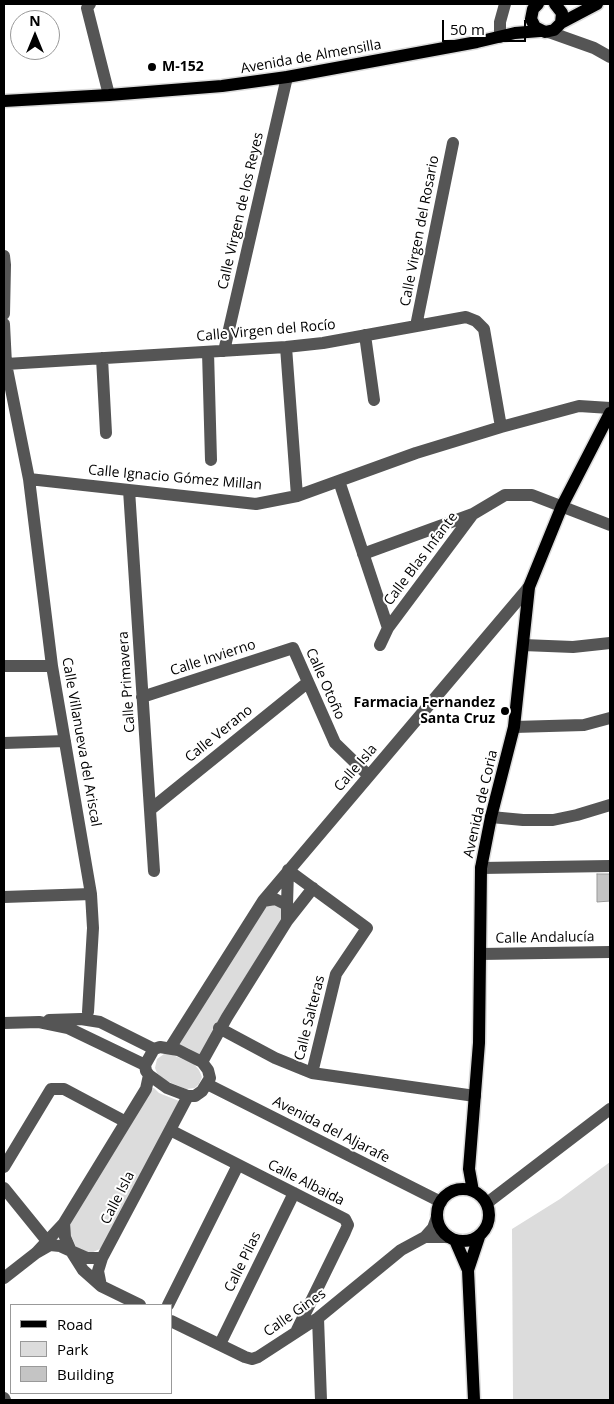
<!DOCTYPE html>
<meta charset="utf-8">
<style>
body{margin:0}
#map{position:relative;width:614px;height:1404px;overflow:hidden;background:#fff;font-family:"Open Sans",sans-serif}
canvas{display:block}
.frame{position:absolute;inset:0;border:5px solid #000;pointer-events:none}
.legend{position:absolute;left:10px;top:1304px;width:162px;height:90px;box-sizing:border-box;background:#fff;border:1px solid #999;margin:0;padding:6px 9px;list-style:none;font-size:15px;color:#000}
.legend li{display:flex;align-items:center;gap:10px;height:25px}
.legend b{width:25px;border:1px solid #999}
.north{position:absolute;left:10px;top:10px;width:50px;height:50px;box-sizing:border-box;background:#fff;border:1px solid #999;border-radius:50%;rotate:0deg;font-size:14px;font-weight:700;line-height:20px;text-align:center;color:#000}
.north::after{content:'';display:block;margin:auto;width:18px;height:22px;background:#000;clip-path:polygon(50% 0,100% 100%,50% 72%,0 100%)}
.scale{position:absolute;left:442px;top:20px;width:84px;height:22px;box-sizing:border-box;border:2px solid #000;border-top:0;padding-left:6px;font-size:15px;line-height:18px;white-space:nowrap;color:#000;-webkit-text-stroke:4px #fff;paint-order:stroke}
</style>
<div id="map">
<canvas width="614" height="1404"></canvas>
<div class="frame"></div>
<ul class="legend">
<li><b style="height:6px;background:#000"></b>Road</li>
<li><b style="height:14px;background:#dcdcdc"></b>Park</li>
<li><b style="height:14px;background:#c4c4c4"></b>Building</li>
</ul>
<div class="north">N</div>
<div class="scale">50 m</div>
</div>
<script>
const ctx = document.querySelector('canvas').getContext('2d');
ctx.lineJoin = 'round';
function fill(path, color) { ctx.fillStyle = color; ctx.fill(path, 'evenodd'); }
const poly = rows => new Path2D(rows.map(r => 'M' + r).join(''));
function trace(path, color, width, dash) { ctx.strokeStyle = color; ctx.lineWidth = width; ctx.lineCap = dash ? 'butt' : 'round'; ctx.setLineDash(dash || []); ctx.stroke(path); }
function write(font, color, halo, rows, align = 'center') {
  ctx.font = font + ' "Open Sans",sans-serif'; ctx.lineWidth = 4; ctx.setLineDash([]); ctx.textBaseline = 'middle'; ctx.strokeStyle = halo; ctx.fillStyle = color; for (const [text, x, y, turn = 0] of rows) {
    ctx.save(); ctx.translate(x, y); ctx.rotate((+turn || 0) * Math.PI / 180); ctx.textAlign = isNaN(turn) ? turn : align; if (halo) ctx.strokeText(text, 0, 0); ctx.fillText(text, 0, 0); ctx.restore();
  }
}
fill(poly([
 [271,904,283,909,281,921,223,1012,200,1055,188,1048,181,1046,177,1043,264,907],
 [164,1054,170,1054,193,1063,199,1070,202,1077,199,1084,195,1088,186,1089,164,1080,157,1073,155,1068,157,1059],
 [150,1088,154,1088,159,1093,179,1101,102,1248,91,1253,77,1249,70,1233,70,1222],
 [610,1162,610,1400,513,1400,512,1229,560,1199]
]), '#dcdcdc');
const building = poly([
 [597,874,610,874,610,901,597,902,597,874]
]);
fill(building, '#c4c4c4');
trace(building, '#999', 1);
const major = poly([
 [538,4,533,9,531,19,535,27,545,32,554,30,561,23,562,13,555,4],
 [561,23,597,4],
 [4,101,109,95,222,86,287,77,477,42,515,33,540,31],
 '437 1215a26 26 0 1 1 52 0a26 26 0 1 1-52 0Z',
 [473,1191,469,1169,479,1043,481,868,491,817,514,727,529,587,562,506,610,413],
 [455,1240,468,1270],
 [474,1400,468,1270,479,1237]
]);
trace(major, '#dbdbdb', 15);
trace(poly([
 [90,4,87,8,109,95],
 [549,32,594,48,610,57],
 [500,37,500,22,505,4],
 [4,256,5,265,4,314],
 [4,324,6,364,29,479,52,666,91,894,93,928,88,1012],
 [416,326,453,143],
 [365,335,374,400],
 [286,347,297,496],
 [224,351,287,77],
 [208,352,211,460],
 [102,358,106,433],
 [6,364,286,347,323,343,466,317,476,321,484,329,501,427],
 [29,479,256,504,297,496,416,453,501,427,579,406,610,408],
 [339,481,388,628,380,645],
 [129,490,154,871],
 [363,554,473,514],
 [388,628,473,514,505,495,532,495,610,525],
 [523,645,573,647,610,643],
 [4,666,52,666],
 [142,697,293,648,335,743,369,776],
 [514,727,584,725,610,718],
 [4,743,65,741],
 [151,809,307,683],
 [491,817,523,820,553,820,577,815,610,805],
 [481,868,610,866],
 [288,870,367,928,336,974,312,1073],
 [4,897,91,894],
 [263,901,529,587],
 [287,905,288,870],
 [287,921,313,888],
 [480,954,610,952],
 [49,1020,81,1019,100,1022,154,1049],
 [4,1023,39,1022,68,1028,145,1065],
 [219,1028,275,1058,312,1073,475,1096],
 [160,1047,178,1050,202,1062,208,1070,210,1078,202,1091,195,1096,188,1096,167,1088,149,1075,146,1071,145,1065,154,1049,160,1047],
 [170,1048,263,901,275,899,287,905,287,921,227,1017,202,1062],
 [149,1075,146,1089,64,1223,65,1237,71,1251,87,1258,102,1258,188,1096],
 [207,1084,441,1202],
 [170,1130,345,1219,348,1225,345,1232,297,1330],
 [4,1167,51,1089,64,1089,126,1122],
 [4,1188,47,1241],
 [487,1203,610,1109],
 [425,1237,449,1237],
 [36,1253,50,1245,60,1246,71,1251,83,1270,101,1286,140,1305],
 [4,1278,36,1253,64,1223],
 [101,1286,98,1271,102,1258],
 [168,1305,238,1165],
 [318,1318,321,1400],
 [171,1321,245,1357,252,1359,258,1357,318,1318,401,1250,425,1237,433,1228,437,1217],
 [220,1344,294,1193],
 [4,1398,5,1400]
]), '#555', 12);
trace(major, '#000', 12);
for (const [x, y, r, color] of [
 [152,67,5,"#000"],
 [505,711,5,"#000"]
]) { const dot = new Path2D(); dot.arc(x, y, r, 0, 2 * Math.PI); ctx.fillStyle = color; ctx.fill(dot); trace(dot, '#fff', 2); }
write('14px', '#000', '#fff', [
 ["Avenida de Almensilla",311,57,-10],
 ["Calle Virgen de los Reyes",241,211,-77],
 ["Calle Virgen del Rosario",420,231,-79],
 ["Calle Virgen del Rocío",266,331,-5],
 ["Calle Ignacio Gómez Millan",175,478,5],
 ["Calle Blas Infante",421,559,-53],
 ["Calle Invierno",213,658,-18],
 ["Calle Primavera",127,682,-94],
 ["Calle Otoño",325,684,66],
 ["Calle Verano",219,734,-39],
 ["Calle Villanueva del Ariscal",81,742,80],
 ["Calle Isla",356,768,-49],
 ["Avenida de Coria",481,804,-77],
 ["Calle Andalucía",545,938,-1],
 ["Calle Salteras",310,1018,-76],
 ["Avenida del Aljarafe",331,1130,27],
 ["Calle Albaida",306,1183,27],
 ["Calle Isla",118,1198,-63],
 ["Calle Pilas",243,1262,-64],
 ["Calle Gines",295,1313,-35]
]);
write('bold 14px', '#000', '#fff', [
 ["M-152",162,67],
 ["Farmacia Fernandez",495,703,"right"],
 ["Santa Cruz",495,719,"right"]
], 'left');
</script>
